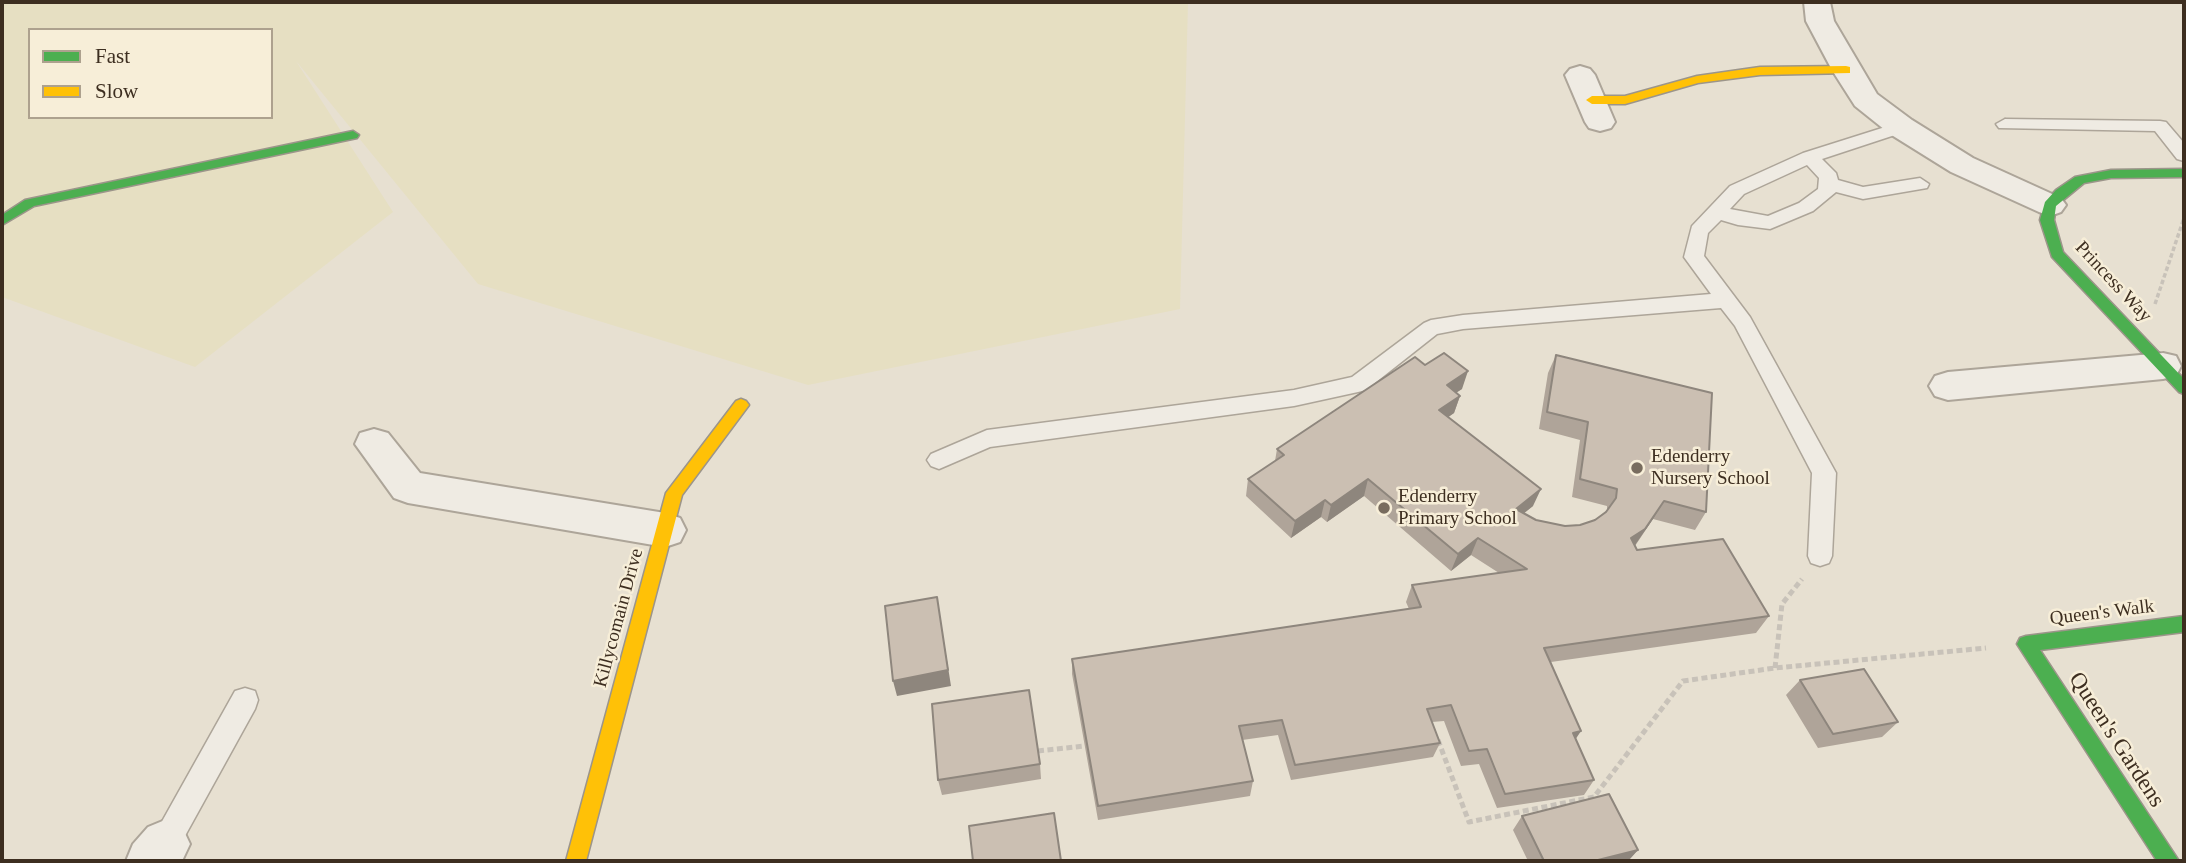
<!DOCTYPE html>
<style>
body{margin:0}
#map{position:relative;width:2186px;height:863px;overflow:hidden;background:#e7e0d1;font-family:Georgia,serif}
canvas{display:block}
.frame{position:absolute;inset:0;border:4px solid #3d2e20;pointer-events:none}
.legend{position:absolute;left:28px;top:28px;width:245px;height:91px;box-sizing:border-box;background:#f7eed8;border:2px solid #ada18e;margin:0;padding:9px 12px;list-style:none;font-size:21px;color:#3d2e20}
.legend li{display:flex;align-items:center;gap:14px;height:35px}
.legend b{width:35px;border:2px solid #ada18e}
</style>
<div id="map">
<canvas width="2186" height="863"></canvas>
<div class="frame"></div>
<ul class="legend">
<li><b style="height:9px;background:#4caf50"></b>Fast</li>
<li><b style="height:9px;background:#ffc107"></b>Slow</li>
</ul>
</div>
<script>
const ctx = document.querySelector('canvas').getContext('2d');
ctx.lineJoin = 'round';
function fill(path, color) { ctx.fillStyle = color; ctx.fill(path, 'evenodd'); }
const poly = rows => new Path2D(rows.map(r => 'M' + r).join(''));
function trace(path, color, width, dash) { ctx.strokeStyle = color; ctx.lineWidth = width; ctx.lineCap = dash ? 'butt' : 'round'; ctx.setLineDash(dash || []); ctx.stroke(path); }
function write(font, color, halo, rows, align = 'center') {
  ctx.font = font + ' Georgia,serif'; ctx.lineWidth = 5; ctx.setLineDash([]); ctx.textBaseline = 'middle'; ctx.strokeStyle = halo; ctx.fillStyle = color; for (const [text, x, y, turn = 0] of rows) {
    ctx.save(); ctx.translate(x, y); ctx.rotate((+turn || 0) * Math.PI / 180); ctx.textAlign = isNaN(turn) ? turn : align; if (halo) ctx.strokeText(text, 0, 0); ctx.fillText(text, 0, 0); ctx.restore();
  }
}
fill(poly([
 [2,2,1188,2,1180,309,808,385,478,284,296,61,393,212,195,367,2,297],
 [30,30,271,30,271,117,30,117]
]), '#e6dfc2');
const lane = poly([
 [2005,119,2160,121,2166,122,2184,143,2184,161,2177,159,2155,131,1999,128,1996,124,2005,119],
 [1901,122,1910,127,1907,131,1822,159,1836,173,1838,180,1863,187,1920,178,1929,184,1927,188,1863,199,1836,192,1813,211,1770,229,1738,225,1721,220,1708,233,1704,256,1750,317,1836,473,1832,556,1829,563,1820,566,1811,563,1808,556,1812,473,1735,326,1721,308,1463,329,1437,334,1366,390,1358,392,1294,406,990,447,939,469,931,466,927,460,931,454,987,430,1294,390,1352,377,1424,323,1431,320,1463,315,1711,294,1684,257,1692,226,1730,186,1803,153,1901,122],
 [1807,165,1819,178,1818,189,1799,203,1768,216,1730,209,1744,194,1807,165],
 [245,688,255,691,258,700,255,709,175,854,165,858,155,854,150,844,155,834,235,691,245,688]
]);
const street = poly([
 [1804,2,1830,2,1834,21,1877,94,1912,120,1973,158,2061,198,2066,205,2061,212,2050,216,2039,212,1951,172,1890,134,1855,106,1832,70,1806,21,1804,2],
 [1580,66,1590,69,1595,75,1615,122,1611,128,1600,131,1589,128,1585,122,1565,75,1570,69,1580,66],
 [2163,353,2176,356,2181,366,2176,376,2163,379,1948,400,1935,396,1929,386,1935,376,1948,372,2163,353],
 [374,429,388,433,420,473,665,513,680,518,686,530,680,542,665,547,408,503,394,498,355,444,360,433,374,429],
 [165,820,182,827,190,844,182,861,126,861,133,844,148,827,165,820]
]);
const fast = poly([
 [353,131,359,135,357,138,34,206,2,225,2,215,25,200,353,131],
 [2184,169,2184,177,2111,178,2084,183,2056,206,2054,220,2063,252,2184,379,2184,394,2179,392,2052,257,2040,220,2045,202,2056,190,2075,177,2111,170,2184,169],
 [2184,616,2184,632,2040,650,2179,861,2157,861,2017,644,2020,638,2026,636,2184,616]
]);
const slow = poly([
 [1846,66,1850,67,1850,73,1760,75,1698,83,1625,104,1592,104,1586,100,1592,96,1625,96,1697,76,1760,67,1846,66],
 [741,399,746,401,749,405,746,409,682,495,586,861,566,861,666,493,736,401,741,399]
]);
trace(lane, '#ada599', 3);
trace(street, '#ada599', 4);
trace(fast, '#9c958a', 3);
trace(slow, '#9c958a', 3);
trace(poly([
 [2155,304,2184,218]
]), '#c8c2b9', 3.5, [4.5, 2.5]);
trace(poly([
 [1775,668,1782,604,1802,579],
 [1438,740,1469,822,1594,797,1683,681,1775,668,1986,648],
 [1038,751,1084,746]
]), '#c8c2b9', 5, [6, 3.5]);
fill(lane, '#efebe3');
fill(street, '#efebe3');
fill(fast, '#4caf50');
fill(slow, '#ffc107');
fill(poly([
 [1556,355,1706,512,1695,530,1653,519,1635,546,1637,550,1769,616,1756,633,1551,662,1576,739,1594,780,1584,795,1497,808,1479,764,1461,766,1444,721,1432,722,1440,743,1433,757,1291,780,1278,735,1242,740,1253,781,1250,796,1098,820,1072,674,1072,659,1409,609,1406,602,1412,585,1499,573,1471,555,1451,571,1364,496,1327,522,1321,517,1291,538,1246,496,1248,479,1275,461,1277,449,1425,365,1462,389,1456,392,1460,396,1454,413,1448,417,1533,506,1524,513,1536,520,1565,526,1580,525,1595,520,1607,510,1607,506,1572,497,1580,440,1539,429,1548,373],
 [1800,680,1898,722,1882,737,1818,748,1786,695],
 [1040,764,1041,779,942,795,938,780],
 [1522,816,1638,850,1628,861,1528,861,1513,830]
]), '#afa499');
fill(poly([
 [1468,371,1462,389,1441,403,1447,385],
 [1460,396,1454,413,1433,428,1439,410],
 [1368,479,1364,496,1327,522,1331,505],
 [1541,489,1533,506,1508,526,1516,509],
 [1325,500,1321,517,1291,538,1295,521],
 [1664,501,1653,519,1635,545,1631,538],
 [1478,538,1471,555,1451,571,1458,554],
 [937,597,951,686,897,696,893,681],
 [1581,731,1571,746,1573,733],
 [1638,850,1628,861,1594,861]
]), '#8e867d');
const building = poly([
 [1444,353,1468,371,1447,385,1460,396,1439,410,1541,489,1516,509,1536,520,1565,526,1580,525,1595,520,1606,512,1616,498,1617,489,1580,479,1588,422,1547,412,1556,355,1712,393,1706,512,1664,501,1645,529,1631,538,1637,550,1723,539,1769,616,1544,648,1581,731,1573,733,1594,780,1505,794,1487,749,1469,751,1451,705,1427,709,1440,743,1295,765,1282,720,1239,726,1253,781,1098,806,1072,659,1421,607,1412,585,1527,569,1478,538,1458,554,1368,479,1331,505,1325,500,1295,521,1248,479,1284,455,1277,449,1415,357,1425,365,1444,353],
 [937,597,948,670,893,681,885,606,937,597],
 [1864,669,1898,722,1833,734,1800,680,1864,669],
 [1029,690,1040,764,938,780,932,704,1029,690],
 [1609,794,1638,850,1594,861,1544,861,1522,816,1609,794],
 [1054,813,1061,861,973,861,969,826,1054,813]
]);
fill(building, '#cbbfb2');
trace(building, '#8e867d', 2);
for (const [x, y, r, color] of [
 [1637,468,7,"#786c5e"],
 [1384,508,7,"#786c5e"]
]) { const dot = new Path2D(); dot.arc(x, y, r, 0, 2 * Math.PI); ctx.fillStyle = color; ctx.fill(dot); trace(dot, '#f7eed8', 2.5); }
write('19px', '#3d2e20', '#f7eed8', [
 ["Princess Way",2113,282,47],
 ["Queen's Walk",2102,613,-7],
 ["Killycomain Drive",619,618,-75]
]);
write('19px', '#3d2e20', '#f7eed8', [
 ["Edenderry",1651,457],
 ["Nursery School",1651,479],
 ["Edenderry",1398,497],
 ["Primary School",1398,519]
], 'left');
write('23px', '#3d2e20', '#f7eed8', [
 ["Queen's Gardens",2116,740,57]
]);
</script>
